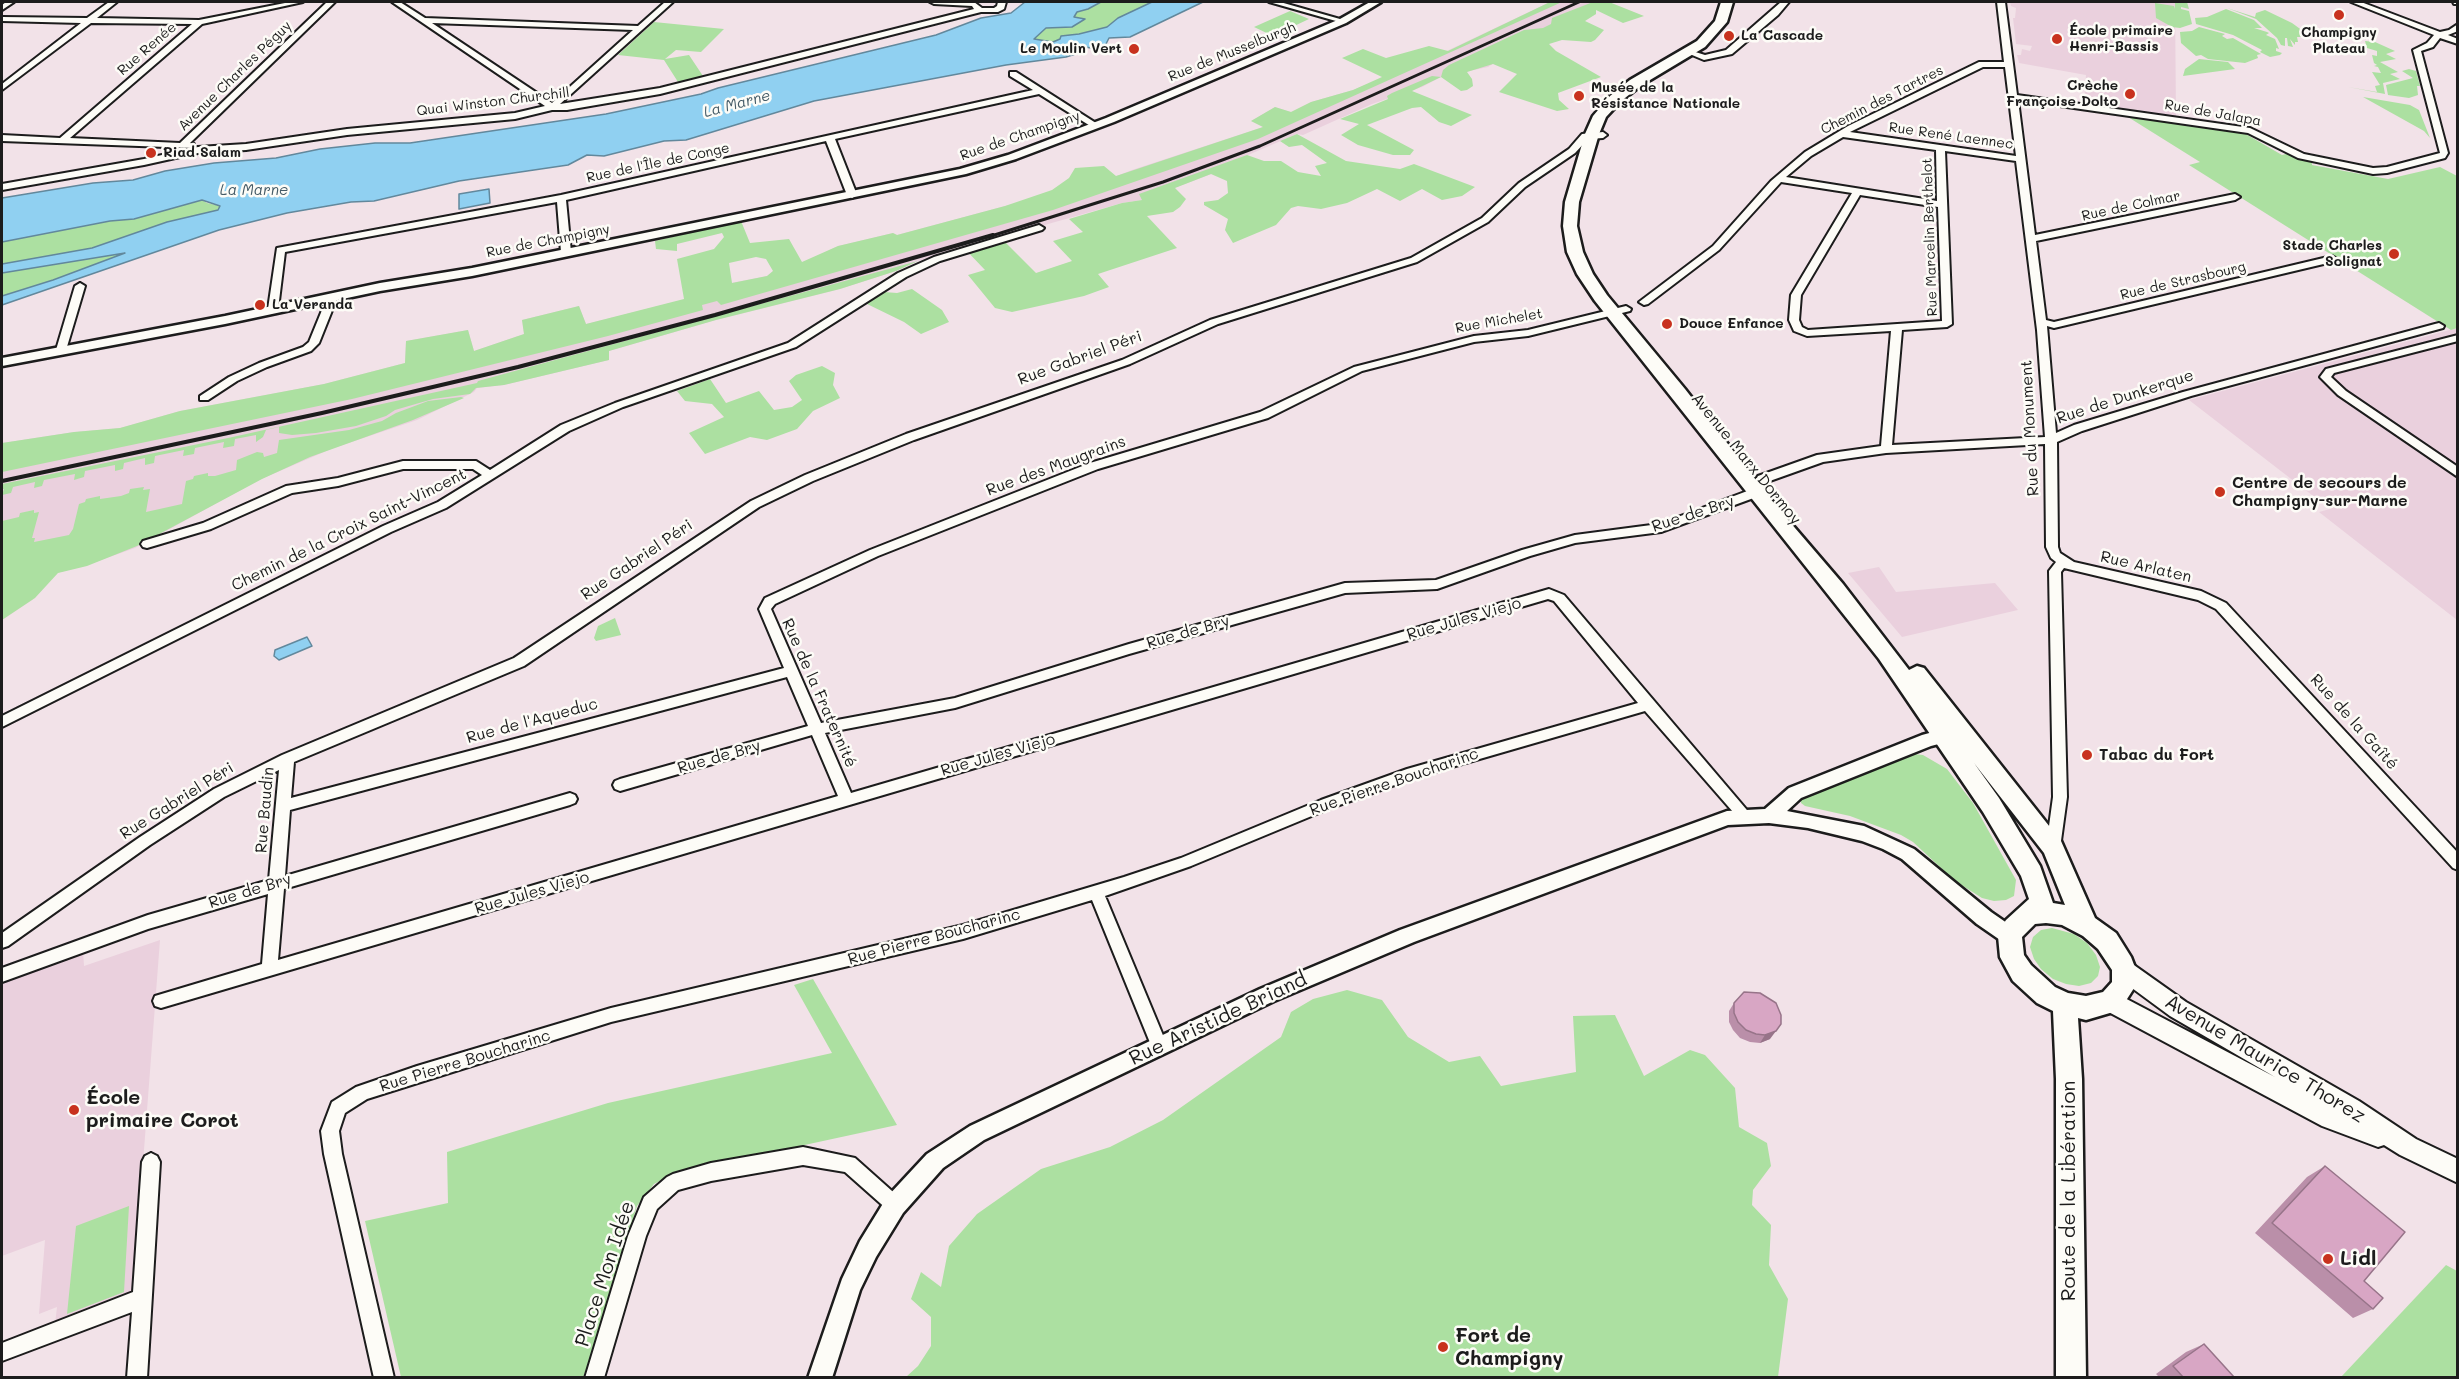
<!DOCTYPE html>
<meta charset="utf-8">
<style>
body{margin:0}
#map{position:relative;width:2459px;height:1379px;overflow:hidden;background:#f2e2e8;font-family:Mali,sans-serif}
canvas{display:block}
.frame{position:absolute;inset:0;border:3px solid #1c1c1c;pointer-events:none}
</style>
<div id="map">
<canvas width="2459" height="1379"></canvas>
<div class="frame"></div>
</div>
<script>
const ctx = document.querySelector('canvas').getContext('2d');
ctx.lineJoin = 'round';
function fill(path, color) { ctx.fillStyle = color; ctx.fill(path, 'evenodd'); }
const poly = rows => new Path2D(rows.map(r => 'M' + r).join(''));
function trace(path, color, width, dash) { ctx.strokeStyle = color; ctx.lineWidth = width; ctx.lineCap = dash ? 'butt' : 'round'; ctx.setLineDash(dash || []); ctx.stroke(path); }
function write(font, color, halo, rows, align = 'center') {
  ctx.font = font + ' Mali,sans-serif'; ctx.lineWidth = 5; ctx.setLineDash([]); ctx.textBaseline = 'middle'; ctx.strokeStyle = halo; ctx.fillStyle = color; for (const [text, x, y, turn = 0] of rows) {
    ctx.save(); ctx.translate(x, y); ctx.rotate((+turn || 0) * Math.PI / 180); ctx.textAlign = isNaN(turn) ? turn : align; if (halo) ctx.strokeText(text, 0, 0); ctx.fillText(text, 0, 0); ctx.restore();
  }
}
fill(poly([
 [1550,2,1609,2,1596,10,1596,14,1520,46,1488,67,1441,77,1422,87,1372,104,1303,135,1297,134,1248,155,1241,163,1142,200,1122,203,918,261,896,271,840,289,716,320,609,351,609,360,504,385,477,388,474,392,417,420,331,449,259,480,135,548,87,565,57,573,32,600,2,620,2,443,74,432,120,428,180,411,324,384,405,363,406,341,468,330,474,351,524,334,522,320,579,306,586,324,695,297,731,283,767,276,773,271,796,266,838,246,893,233,897,235,1005,206,1094,185,1132,170,1263,127,1251,121,1275,107,1291,112,1311,102,1353,90,1434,57],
 [2010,2,2175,2,2176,117,2084,104,2086,75,2019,63,2017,55,2021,55,2022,49,2030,51,2032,46,2016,44,2013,18,2015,18,2016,8,2011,6],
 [2457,328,2457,620,2319,512,2330,509,2189,400],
 [1879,567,1896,592,1995,583,2018,610,1902,637,1848,573],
 [160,940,133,1294,55,1324,57,1307,39,1314,45,1240,2,1256,2,980,83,951,84,966]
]), '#ead0dd');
fill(poly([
 [1101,2,1152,2,1118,18,1107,27,1079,34,1061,36,1060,39,1053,42,1034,39,1046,28,1072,27,1084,19,1073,17,1077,12,1088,9],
 [1550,2,1562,2,1258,139,1053,210,721,305,717,301,702,305,703,310,608,336,352,399,2,472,2,443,74,432,120,428,180,411,324,384,405,363,406,341,468,330,474,351,524,334,522,320,579,306,586,324,684,299,677,259,714,249,724,237,722,233,677,244,677,251,656,249,655,241,741,221,750,243,789,239,802,262,838,246,893,233,897,235,1005,206,1052,190,1069,178,1075,168,1104,166,1116,176,1263,127,1251,121,1275,107,1291,112,1311,102,1353,90,1382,77,1342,58,1363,49,1386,58,1429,46,1448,51],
 [756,257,766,259,773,271,767,276,732,283,729,263],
 [1593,2,1609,2,1644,16,1623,23,1596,10,1596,14,1585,21,1604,30,1595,40,1591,42,1562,40,1549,44,1556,51,1601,77,1558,93,1559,100,1569,109,1557,111,1499,92,1517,74,1493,64,1467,72,1472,79,1473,86,1467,90,1461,91,1441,77,1412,91,1472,115,1451,126,1439,122,1421,107,1412,108,1367,125,1414,150,1410,155,1393,155,1358,145,1341,135,1359,124,1340,119,1388,99,1387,96,1392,93,1432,76,1441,77,1443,70,1449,65,1524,30,1543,28,1551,24,1552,18],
 [2175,2,2187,2,2189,9,2181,7,2181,9,2189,11,2192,24,2180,28,2172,27,2156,18,2155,3,2174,6,2175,9],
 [2227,8,2255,17,2256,13,2265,10,2292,23,2303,31,2299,31,2301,37,2297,37,2298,42,2295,42,2295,45,2290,39,2293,47,2288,46,2287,38,2285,38,2285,46,2281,45,2277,38,2256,19],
 [2226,9,2254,20,2262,28,2254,28,2267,32,2269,33,2266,35,2275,39,2279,49,2276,48,2276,51,2282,53,2280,55,2270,57,2260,52,2262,50,2233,35,2196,24,2195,18,2207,17],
 [1290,11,1309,19,1273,36,1254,27],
 [654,22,724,29,701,52,676,50,665,59,689,55,703,76,678,82,664,60,618,55],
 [2199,27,2225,34,2222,36,2227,39,2233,38,2261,54,2257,55,2258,58,2245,63,2208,59,2201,55,2196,56,2181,43,2180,32,2192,31],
 [2365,41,2375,42,2395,51,2386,54,2396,59,2380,62,2398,72,2390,74,2400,79,2383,83,2385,94,2348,87,2377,92,2375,86,2380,85,2372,72,2381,73,2378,67,2374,66,2377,65,2374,63,2372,55,2377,56,2377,51,2367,48],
 [2199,59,2228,62,2235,69,2183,76,2185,69],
 [2409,69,2416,71,2420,86,2417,86,2418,95,2409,98,2388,95,2386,85,2413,78,2402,71],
 [2363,97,2410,105,2419,110,2430,138,2424,131],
 [2128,117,2244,133,2282,155,2290,153,2312,161,2312,165,2388,179,2440,167,2457,176,2457,328,2451,330,2189,165,2200,162],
 [1297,134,1346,161,1400,169,1414,164,1475,187,1462,196,1442,200,1422,189,1400,201,1377,189,1347,203,1321,209,1298,206,1291,208,1276,225,1233,243,1225,230,1228,219,1204,205,1204,202,1218,200,1228,193,1227,181,1211,174,1175,188,1186,199,1180,207,1173,212,1147,216,1177,248,1098,274,1109,287,1084,296,1012,312,995,308,968,275,985,270,964,248,1000,237,1036,273,1072,261,1053,241,1083,232,1069,219,1122,203,1142,200,1139,194,1247,155,1264,161,1281,161,1298,172,1321,176,1315,166,1327,163,1302,145,1289,147,1280,141],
 [202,200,207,203,220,206,218,210,167,222,92,248,2,264,2,242,110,221,134,219],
 [121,252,126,253,53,280,2,296,2,273],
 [918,261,896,271,840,289,716,320,609,351,609,360,504,385,476,388,470,394,433,399,395,410,386,416,356,426,316,433,292,435,279,433,279,427,266,430,263,437,256,442,256,435,235,439,234,446,223,448,224,442,195,448,194,454,183,456,184,450,155,456,154,463,145,465,145,458,124,463,123,469,115,471,115,465,85,471,84,477,74,480,75,474,44,480,42,486,34,488,35,482,13,487,11,493,2,495,4,489,2,489,2,484,228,438,477,383,478,381],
 [912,289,942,310,949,322,921,334,904,322,865,303,884,292,897,293],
 [822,366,835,373,833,385,840,398,813,411,797,429,767,440,750,437,705,454,689,433,724,417,712,404,685,401,677,391,710,379,726,403,759,391,774,410,792,407,802,400,789,381,796,375],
 [461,397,464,398,413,420,310,457,262,479,137,546,87,566,58,573,35,598,2,620,2,521,19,517,20,513,34,510,34,513,39,512,32,538,35,538,34,542,69,535,73,529,79,504,85,502,86,499,100,496,100,499,121,496,129,493,130,489,144,487,143,490,150,489,146,512,182,504,186,481,193,479,194,476,208,473,208,476,215,476,236,470,237,460,257,452,263,453,264,457,277,453,279,440,349,430,382,421,396,413,428,401],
 [615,618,621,635,596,641,594,638,598,626],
 [1914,754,1923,755,1947,769,1973,803,2016,880,2014,896,2006,900,1994,901,1982,898,1955,881,1913,842,1901,835,1850,816,1805,806,1801,803,1801,799],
 [2052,928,2074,934,2087,943,2096,955,2100,967,2098,976,2091,983,2079,986,2066,984,2053,979,2041,969,2034,959,2030,947,2033,937,2041,930],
 [813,979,897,1125,675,1173,654,1184,637,1206,595,1348,583,1377,401,1377,365,1221,448,1203,447,1152,608,1103,832,1053,794,985],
 [1347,990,1382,1000,1408,1037,1449,1062,1480,1056,1501,1086,1576,1072,1573,1016,1615,1015,1644,1076,1690,1050,1705,1055,1735,1088,1739,1127,1767,1143,1771,1166,1753,1190,1752,1205,1771,1225,1769,1265,1788,1299,1778,1377,906,1377,918,1366,931,1346,931,1317,911,1299,921,1272,941,1287,949,1246,977,1214,1041,1169,1110,1147,1163,1120,1281,1037,1291,1012,1313,999],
 [129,1206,124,1292,67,1314,76,1226],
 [2446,1265,2457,1271,2457,1377,2341,1377]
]), '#ace0a1');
const water = poly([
 [1025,2,1101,2,1088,9,1077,12,1074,17,1085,19,1072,27,1046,28,1034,39,1053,42,1060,39,1061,36,1079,34,1107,27,1118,18,1152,2,1203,2,1130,37,1109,38,1105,46,1097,49,1085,47,1078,50,1082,52,1066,57,1006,65,814,101,686,140,664,141,604,156,587,155,568,165,459,181,374,201,351,202,287,213,219,230,2,305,2,296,53,280,125,253,2,273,2,264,92,248,167,222,218,210,220,206,202,200,134,219,110,221,2,242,2,198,93,183,133,180,165,171,214,163,276,158,320,149,375,143,410,143,606,114,701,94,718,88,936,35,981,18,1011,13,1025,2],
 [489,189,490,203,459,209,459,194,489,189],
 [307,637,312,646,279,660,274,656,275,650,307,637]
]);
fill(water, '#90d0f1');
trace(water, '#62889c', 1.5);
const minor = poly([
 [6,2,14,2,2,10,2,5,6,2],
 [109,2,117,2,97,18,199,20,290,2,303,2,202,24,70,138,180,143,327,2,335,2,190,143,194,144,194,148,2,141,2,135,60,138,192,24,91,23,2,90,2,84,81,23,2,21,2,17,87,18,109,2],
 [392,2,400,2,425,18,638,26,665,2,673,2,560,104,660,88,974,9,972,6,934,4,930,2,974,2,982,8,994,8,997,6,998,2,1006,2,1004,9,998,12,981,12,660,94,567,110,552,110,515,119,347,135,246,150,198,153,144,165,2,190,2,184,144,159,198,147,246,144,347,129,515,113,545,106,392,2],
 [432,23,633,30,552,103,432,23],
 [1269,2,1280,2,1347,21,1343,23,1269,2],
 [1781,2,1789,2,1778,15,1732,54,1704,60,1685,52,1689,50,1705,55,1726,50,1781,2],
 [1997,2,2005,2,2017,95,2250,128,2304,154,2373,168,2387,167,2440,153,2413,50,2427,43,2434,35,2351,2,2361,2,2440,32,2449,30,2458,24,2458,31,2448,35,2458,39,2458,44,2440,38,2433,47,2421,51,2448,153,2445,158,2387,173,2373,174,2298,158,2248,133,2018,100,2035,235,2235,194,2240,197,2235,200,2036,241,2046,320,2054,322,2332,256,2337,259,2332,262,2054,328,2047,326,2056,433,2074,425,2183,392,2435,324,2439,323,2444,326,2443,328,2191,396,2082,431,2057,442,2058,547,2060,553,2074,562,2201,591,2226,603,2458,853,2458,870,2453,868,2216,609,2198,600,2064,568,2061,572,2067,797,2060,848,2058,852,2053,854,2048,852,2046,848,2053,797,2049,571,2056,562,2051,558,2046,547,2045,444,1886,453,1823,462,1767,482,1759,496,1661,532,1575,543,1530,556,1437,589,1345,593,1129,654,955,708,825,733,851,793,1549,589,1564,595,1752,816,1750,820,1745,822,1740,820,1645,711,1414,778,1331,808,1191,866,1105,896,1167,1045,1165,1050,1159,1053,1153,1050,1151,1045,1092,900,963,939,611,1022,367,1099,345,1113,339,1131,342,1154,394,1378,374,1378,324,1154,321,1131,332,1102,356,1087,417,1066,611,1008,963,925,1124,877,1181,858,1321,800,1407,769,1638,703,1554,601,1548,599,161,1008,155,1006,153,1001,155,996,262,964,268,894,148,929,2,982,2,968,148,915,269,880,279,770,224,797,150,845,8,946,2,948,2,933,140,837,214,789,282,755,514,658,751,501,805,475,906,434,1122,360,1210,320,1411,258,1482,218,1519,183,1569,149,1582,134,1603,132,1607,135,1603,138,1588,139,1575,153,1525,187,1488,222,1417,262,1218,324,1130,364,914,440,813,481,759,507,524,666,294,762,291,798,784,668,759,609,765,598,870,550,1090,463,1260,412,1354,367,1474,336,1528,330,1626,306,1631,309,1630,311,1528,336,1474,342,1362,371,1268,418,1098,469,878,556,775,604,771,609,821,723,955,698,1129,644,1345,583,1436,580,1522,550,1575,535,1659,524,1750,490,1758,476,1817,455,1881,446,1891,331,1807,336,1794,331,1789,320,1791,295,1852,193,1781,182,1719,250,1648,304,1644,305,1639,302,1713,246,1771,181,1805,152,1848,126,1979,62,2004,62,1997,2],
 [1983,67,2005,67,2016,156,1850,132,1983,67],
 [1843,137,1936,150,1937,201,1786,177,1811,156,1843,137],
 [1945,151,2016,161,2037,330,2045,437,1892,445,1902,330,1947,327,1952,324,1945,151],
 [1860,195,1938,207,1942,321,1808,330,1802,327,1799,320,1801,295,1860,195],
 [787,677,808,726,620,779,615,781,613,785,615,789,620,791,812,735,838,796,278,960,284,889,570,805,575,803,577,799,575,795,570,793,285,876,290,810,787,677],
 [2453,2,2458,2,2458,4,2454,4,2453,2],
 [1010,72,1016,72,1099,125,1092,127,1039,94,835,139,857,195,852,198,847,195,826,141,566,200,571,252,566,255,561,252,557,202,285,252,278,309,273,312,268,309,277,248,561,195,1033,90,1010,76,1010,72],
 [1039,225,1044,228,1042,230,940,261,906,277,796,347,623,407,569,431,446,508,391,532,2,727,2,716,383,526,438,502,482,475,473,469,403,469,338,486,292,493,211,529,147,548,143,547,141,544,143,541,203,523,286,486,338,478,403,461,476,461,490,470,561,425,615,403,788,343,898,273,934,257,1039,225],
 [80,283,85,286,66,350,65,352,57,352,56,350,75,286,80,283],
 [332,295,337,298,319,343,311,351,267,367,237,381,208,400,200,400,200,396,229,377,259,363,303,347,309,342,327,298,332,295],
 [2458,335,2458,341,2334,373,2331,377,2346,391,2458,467,2458,477,2338,395,2320,377,2326,369,2458,335],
 [803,1147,855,1158,901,1199,904,1205,901,1211,895,1214,889,1211,845,1172,803,1165,711,1181,678,1190,657,1209,646,1236,604,1378,585,1378,628,1236,644,1197,667,1177,673,1174,711,1163,803,1147],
 [151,1153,157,1156,160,1162,147,1378,127,1378,132,1312,2,1361,2,1343,133,1292,142,1162,145,1156,151,1153]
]);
const tertiary = poly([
 [1370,2,1381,2,1346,23,1114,122,1016,159,966,174,472,276,380,291,225,324,2,366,2,358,225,316,380,283,472,268,960,169,1008,155,1106,118,1340,19,1370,2],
 [1944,729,1950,731,1952,736,1950,741,1931,746,1801,798,1787,811,1864,826,1914,849,1991,912,2017,930,2020,936,2017,942,2010,944,2003,942,1977,924,1902,859,1883,849,1862,841,1808,828,1769,823,1728,825,1414,942,1274,1001,984,1140,943,1168,903,1213,876,1257,860,1290,832,1378,808,1378,842,1279,860,1241,887,1197,927,1154,970,1126,1260,989,1400,930,1727,811,1765,809,1789,788,1922,735,1944,729]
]);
const secondary = poly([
 [2124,960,2131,963,2186,1002,2359,1101,2416,1139,2458,1159,2458,1183,2400,1155,2384,1145,2378,1147,2322,1126,2103,1009,2100,1002,2103,995,2111,992,2119,995,2275,1077,2170,1016,2117,977,2113,970,2117,963,2124,960]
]);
const primary = poly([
 [1721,2,1733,2,1727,22,1705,47,1640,86,1620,102,1606,117,1599,134,1579,202,1577,226,1583,252,1593,274,1607,295,1685,389,1777,507,1843,584,1909,670,1917,666,1924,668,2061,841,2095,918,2116,933,2131,957,2136,970,2136,985,2120,1010,2086,1020,2078,1018,2082,1079,2086,1378,2056,1378,2056,1079,2053,1011,2037,1003,2013,981,2000,957,1998,936,2001,928,2006,920,2029,899,2021,876,1983,812,1879,659,1595,301,1577,274,1567,252,1563,226,1565,202,1585,134,1593,116,1610,96,1630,80,1697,41,1715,21,1721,2],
 [1974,763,2044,853,2065,905,2053,903,2040,866,1999,798,1974,763],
 [2046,923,2062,925,2083,936,2098,949,2112,970,2112,982,2103,992,2086,996,2068,993,2055,987,2031,965,2024,955,2022,937,2035,924,2046,923]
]);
trace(minor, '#1c1c1c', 4);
trace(tertiary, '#1c1c1c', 5);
trace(secondary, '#1c1c1c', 4);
trace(primary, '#1c1c1c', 5);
fill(minor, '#fdfcf7');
fill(tertiary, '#fdfcf7');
fill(secondary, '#fdfcf7');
fill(primary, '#fdfcf7');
trace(poly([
 [988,237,1163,182,1260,146,1579,2]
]), '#1c1c1c', 3);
trace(poly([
 [2,481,322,413,518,367,715,315,993,235]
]), '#1c1c1c', 4);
fill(poly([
 [1734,1003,1770,1039,1760,1043,1750,1042,1740,1038,1733,1030,1729,1022,1729,1011],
 [2325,1166,2373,1309,2353,1318,2255,1233,2307,1177],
 [2204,1344,2234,1377,2159,1377,2156,1374,2186,1352]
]), '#ba8fa9');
fill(poly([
 [1776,1031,1770,1039,1760,1043,1765,1035]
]), '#977489');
const building = poly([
 [1744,992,1760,993,1776,1003,1781,1015,1781,1024,1776,1031,1765,1035,1756,1034,1746,1030,1738,1022,1734,1013,1734,1003,1744,992],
 [2325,1166,2405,1232,2364,1281,2383,1298,2373,1309,2272,1223,2325,1166],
 [2204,1344,2234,1377,2183,1377,2173,1366,2204,1344]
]);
fill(building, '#d8a6c4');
trace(building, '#977489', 1.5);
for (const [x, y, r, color] of [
 [2339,15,6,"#c8321e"],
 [1729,36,6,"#c8321e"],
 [2057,39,6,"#c8321e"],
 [1134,49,6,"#c8321e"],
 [2130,94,6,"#c8321e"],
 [1579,96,6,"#c8321e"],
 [151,153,6,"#c8321e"],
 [2394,254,6,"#c8321e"],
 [260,305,6,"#c8321e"],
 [1667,324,6,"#c8321e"],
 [2220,492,6,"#c8321e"],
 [2087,755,6,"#c8321e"],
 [74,1110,6,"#c8321e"],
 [2328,1259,6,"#c8321e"],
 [1443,1347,6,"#c8321e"]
]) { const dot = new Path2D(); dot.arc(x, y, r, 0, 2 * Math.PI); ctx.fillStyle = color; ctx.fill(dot); trace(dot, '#fdfcf7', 2); }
write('bold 14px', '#1c1c1c', '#fdfcf7', [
 ["École primaire",2069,31],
 ["Henri-Bassis",2069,47],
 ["Champigny",2339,33,"center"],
 ["Plateau",2339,49,"center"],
 ["La Cascade",1741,36],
 ["Le Moulin Vert",1122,49,"right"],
 ["Crèche",2118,86,"right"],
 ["Françoise Dolto",2118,102,"right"],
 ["Musée de la",1591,88],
 ["Résistance Nationale",1591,104],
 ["Riad Salam",163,153],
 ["Stade Charles",2382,246,"right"],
 ["Solignat",2382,262,"right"],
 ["La Veranda",272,305],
 ["Douce Enfance",1679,324]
], 'left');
write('14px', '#1c1c1c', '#fdfcf7', [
 ["Rue Renée",147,49,-41],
 ["Rue de Musselburgh",1232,52,-22],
 ["Avenue Charles Péguy",235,76,-44],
 ["Chemin des Tartres",1882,100,-27],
 ["Quai Winston Churchill",493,102,-7],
 ["Rue de Jalapa",2213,113,10],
 ["Rue de Champigny",1020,136,-19],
 ["Rue René Laennec",1951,136,8],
 ["Rue de l'Île de Conge",658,163,-12],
 ["Rue de Colmar",2131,206,-12],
 ["Rue Marcelin Berthelot",1930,237,-92],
 ["Rue de Champigny",548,241,-11],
 ["Rue de Strasbourg",2183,281,-13],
 ["Rue Michelet",1499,321,-10]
]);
write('italic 15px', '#455b67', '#fdfcf7', [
 ["La Marne",737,104,-15],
 ["La Marne",254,190]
]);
write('16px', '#1c1c1c', '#fdfcf7', [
 ["Rue Gabriel Péri",1080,358,-20],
 ["Rue de Dunkerque",2125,397,-18],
 ["Rue du Monument",2030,428,-93],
 ["Avenue Marx Dormoy",1746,459,51],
 ["Rue des Maugrains",1056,466,-20],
 ["Rue de Bry",1693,514,-18],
 ["Chemin de la Croix Saint-Vincent",349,530,-26],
 ["Rue Gabriel Péri",637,560,-34],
 ["Rue Arlaten",2146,567,13],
 ["Rue Jules Viejo",1464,619,-16],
 ["Rue de Bry",1188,632,-16],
 ["Rue de la Fraternité",819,693,66],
 ["Rue de l'Aqueduc",532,721,-15],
 ["Rue de la Gaîté",2354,722,48],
 ["Rue Jules Viejo",998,755,-16],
 ["Rue de Bry",719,757,-16],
 ["Rue Pierre Boucharinc",1394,782,-19],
 ["Rue Gabriel Péri",177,801,-32],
 ["Rue Baudin",265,810,-85],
 ["Rue de Bry",250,891,-17],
 ["Rue Jules Viejo",532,893,-16],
 ["Rue Pierre Boucharinc",934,937,-15],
 ["Rue Pierre Boucharinc",465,1061,-17]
]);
write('bold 16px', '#1c1c1c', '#fdfcf7', [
 ["Centre de secours de",2232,483],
 ["Champigny-sur-Marne",2232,501],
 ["Tabac du Fort",2099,755]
], 'left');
write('20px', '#1c1c1c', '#fdfcf7', [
 ["Rue Aristide Briand",1218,1019,-25],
 ["Avenue Maurice Thorez",2265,1059,31],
 ["Route de la Libération",2069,1191,-90],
 ["Place Mon Idée",605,1274,-72]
]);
write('bold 20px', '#1c1c1c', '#fdfcf7', [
 ["École",86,1098],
 ["primaire Corot",86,1121],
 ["Lidl",2340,1259],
 ["Fort de",1455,1336],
 ["Champigny",1455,1359]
], 'left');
</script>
